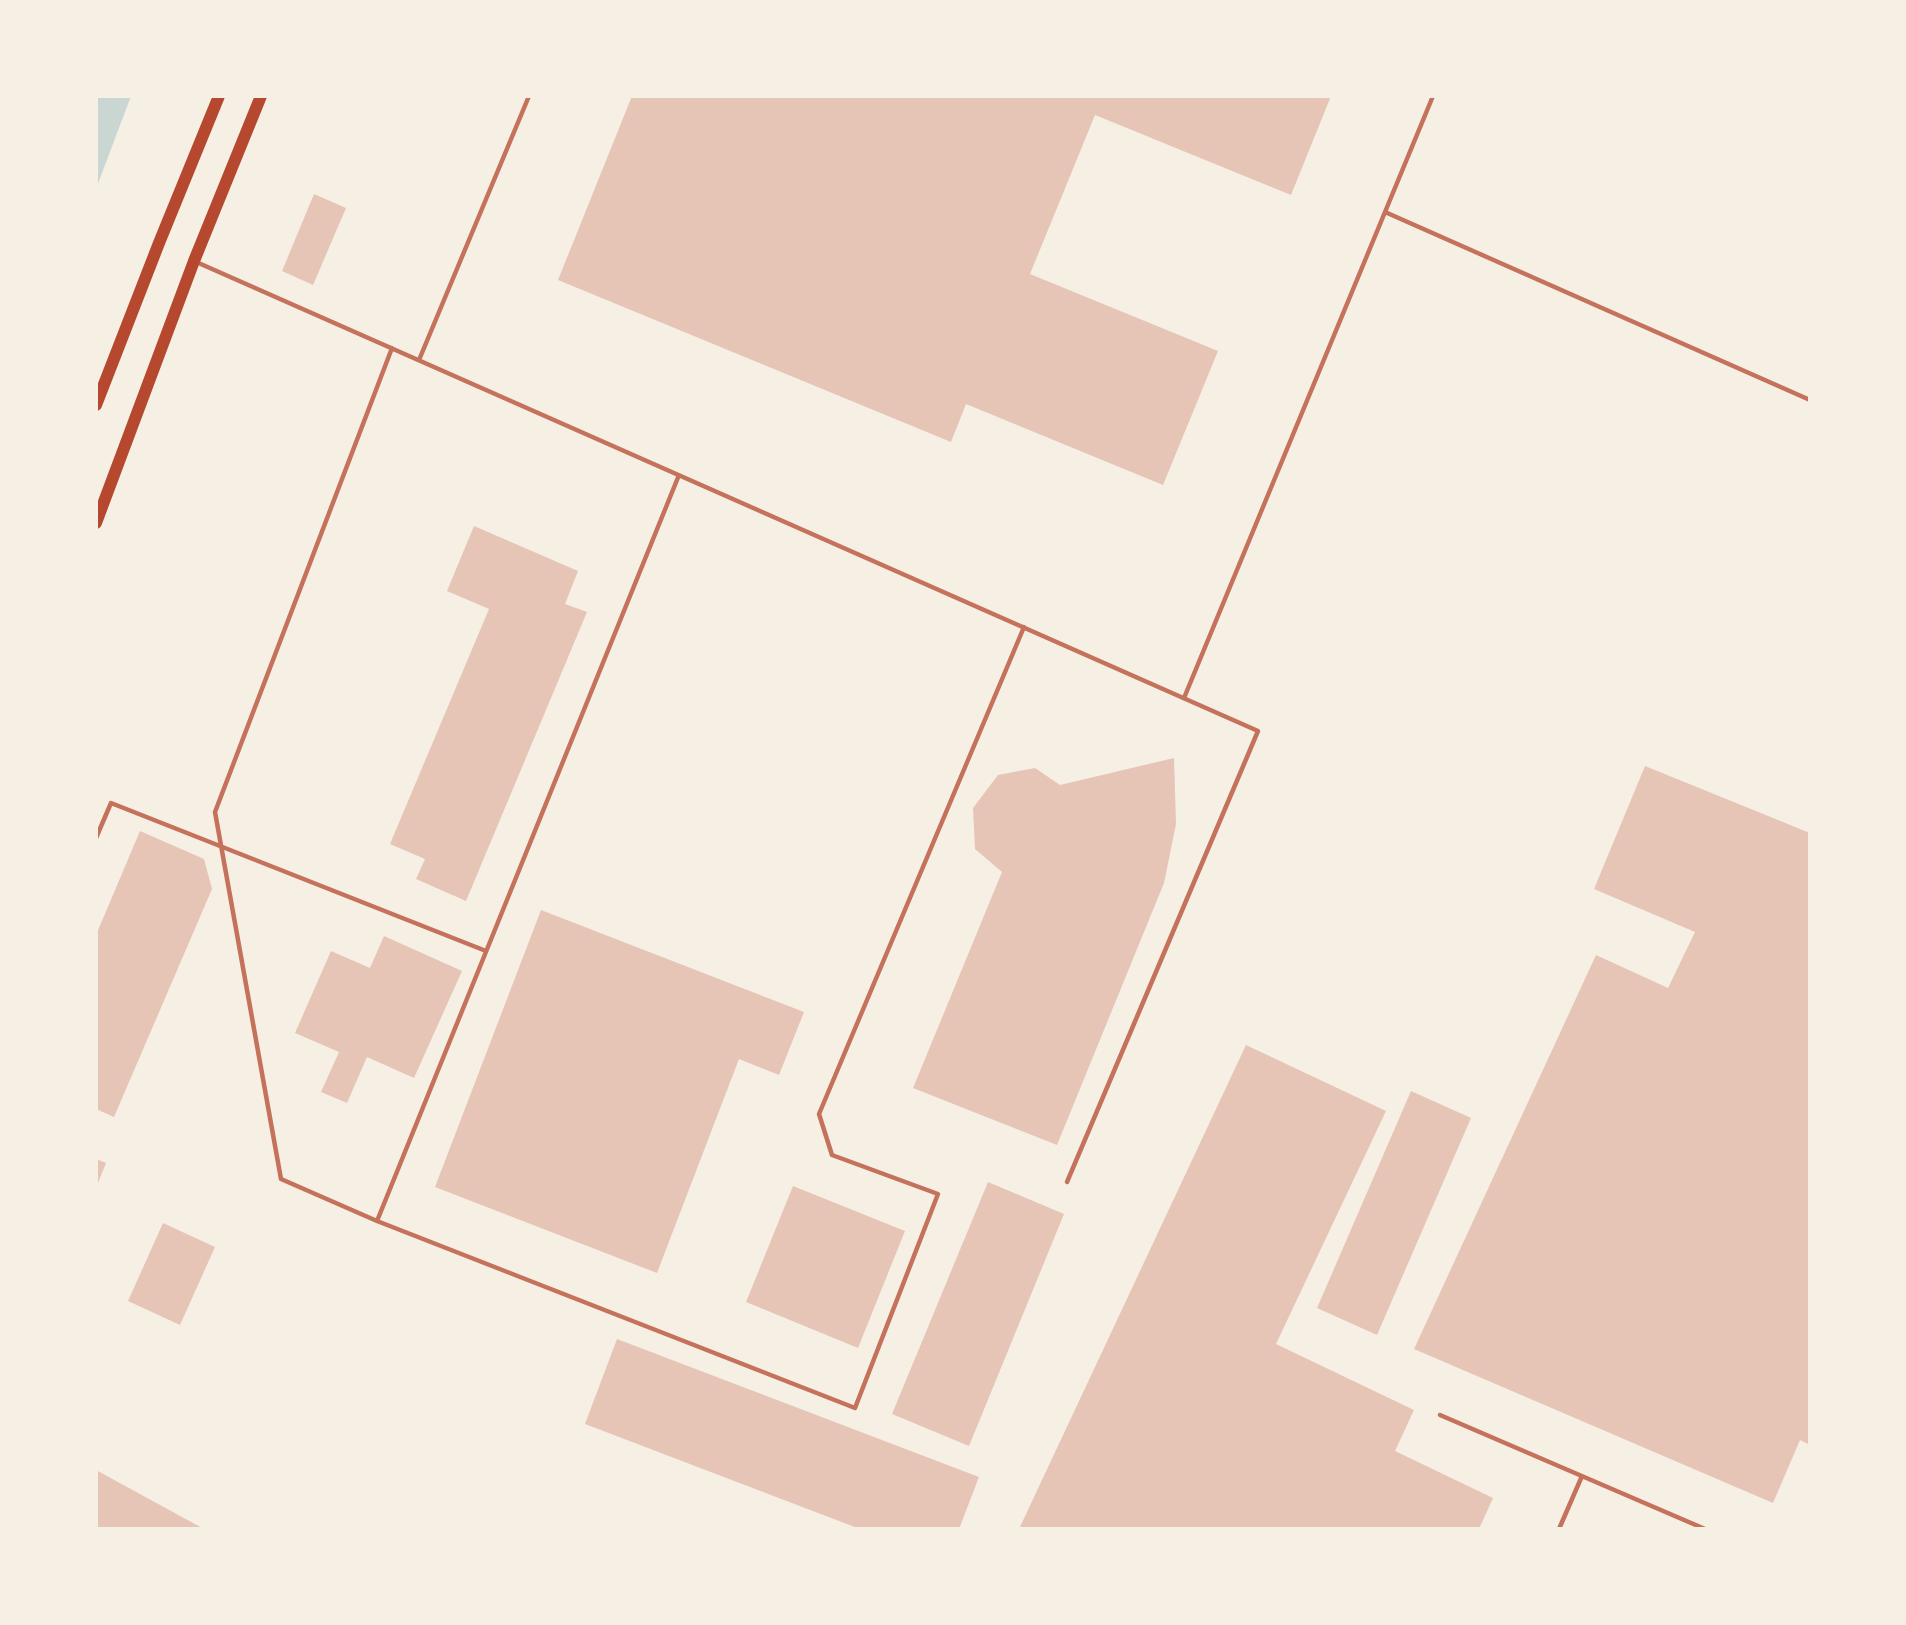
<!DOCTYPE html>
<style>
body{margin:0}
#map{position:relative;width:1906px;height:1625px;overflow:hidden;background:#f6efe4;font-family:"Noto Sans",sans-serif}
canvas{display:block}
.frame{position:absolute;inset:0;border:98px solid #f6efe4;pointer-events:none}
</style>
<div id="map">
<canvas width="1906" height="1625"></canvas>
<div class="frame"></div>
</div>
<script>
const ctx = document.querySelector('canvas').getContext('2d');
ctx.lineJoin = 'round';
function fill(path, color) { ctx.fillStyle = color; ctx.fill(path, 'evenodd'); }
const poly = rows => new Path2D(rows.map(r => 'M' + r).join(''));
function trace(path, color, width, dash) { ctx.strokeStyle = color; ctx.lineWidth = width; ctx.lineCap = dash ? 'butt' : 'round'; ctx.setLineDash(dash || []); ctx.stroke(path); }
fill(poly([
 [96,96,131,96,96,189]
]), '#c9d6d2');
fill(poly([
 [632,96,1331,96,1291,195,1095,115,1030,274,1218,351,1163,485,966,404,951,442,558,280],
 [314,194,346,208,313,285,282,271],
 [474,526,578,571,565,604,587,612,466,901,416,879,425,859,390,844,489,609,447,591],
 [1174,758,1176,824,1164,883,1057,1145,913,1088,1002,872,975,849,973,808,998,775,1035,768,1060,785],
 [1645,766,1810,833,1810,1445,1800,1440,1773,1503,1414,1349,1596,955,1668,988,1695,932,1594,889],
 [140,831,204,859,212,889,114,1117,96,1109,96,935],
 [541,910,804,1012,779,1075,739,1059,657,1273,435,1187],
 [384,936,462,971,414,1078,367,1057,347,1103,321,1092,339,1052,295,1033,331,951,370,968],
 [1246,1045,1386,1111,1276,1344,1414,1410,1395,1451,1493,1498,1479,1529,1019,1529],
 [1411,1091,1471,1118,1377,1335,1317,1308],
 [96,1159,106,1163,96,1188],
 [988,1182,1064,1214,969,1446,892,1414],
 [793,1186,905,1231,858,1348,746,1302],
 [163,1223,215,1247,180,1325,128,1301],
 [617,1339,979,1477,959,1529,860,1529,585,1424],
 [96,1470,204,1529,96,1529]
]), '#e6c5b7');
trace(poly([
 [1385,212,1810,400],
 [194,261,1258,731,1067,1182],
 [392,348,215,812,281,1179,377,1221,855,1408,938,1194,832,1155,819,1114,1024,627],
 [419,360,529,96],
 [1184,698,1433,96],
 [96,838,111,803,486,951],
 [377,1221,679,475],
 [1440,1415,1705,1529],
 [1559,1529,1582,1476]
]), '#c5725c', 4.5);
trace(poly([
 [96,405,159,243,219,96],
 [96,523,194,261,261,96]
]), '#b5482f', 12);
</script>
